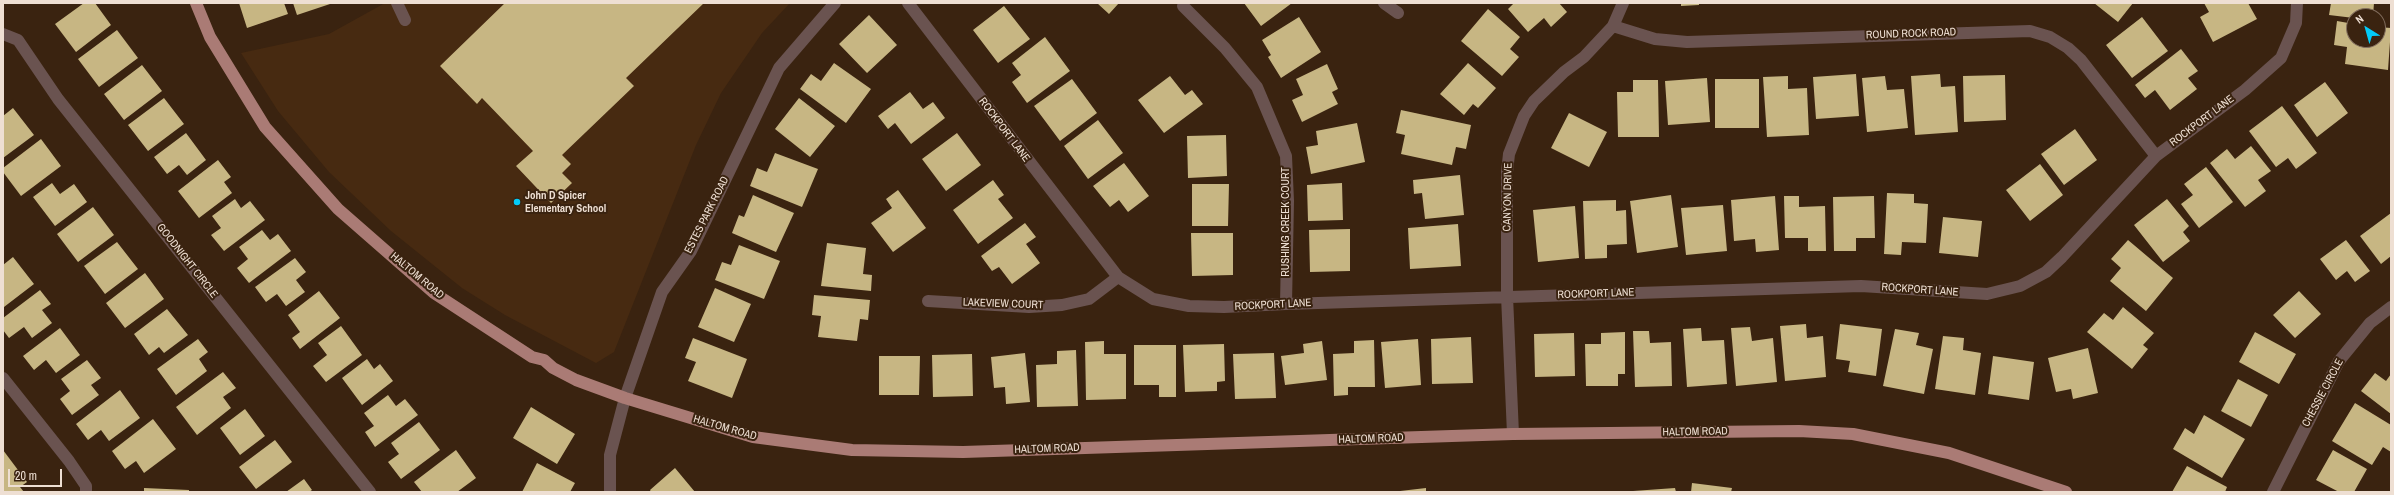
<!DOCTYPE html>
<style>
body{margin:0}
#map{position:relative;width:2394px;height:495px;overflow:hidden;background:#3a2310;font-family:"Archivo Narrow",sans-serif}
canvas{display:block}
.frame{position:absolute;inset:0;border:4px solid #eedfd3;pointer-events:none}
.north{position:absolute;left:2346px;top:8px;width:40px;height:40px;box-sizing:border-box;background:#3a2310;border:1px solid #826e5e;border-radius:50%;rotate:323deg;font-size:11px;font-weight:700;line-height:16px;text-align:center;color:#eedfd3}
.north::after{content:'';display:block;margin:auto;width:14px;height:18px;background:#03cbf9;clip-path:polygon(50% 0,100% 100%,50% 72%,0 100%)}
.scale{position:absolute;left:8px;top:469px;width:54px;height:18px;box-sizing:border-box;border:2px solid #eedfd3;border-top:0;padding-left:5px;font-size:12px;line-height:14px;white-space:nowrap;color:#eedfd3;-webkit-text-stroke:3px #3a2310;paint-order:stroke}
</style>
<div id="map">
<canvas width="2394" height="495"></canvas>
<div class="frame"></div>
<div class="north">N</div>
<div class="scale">20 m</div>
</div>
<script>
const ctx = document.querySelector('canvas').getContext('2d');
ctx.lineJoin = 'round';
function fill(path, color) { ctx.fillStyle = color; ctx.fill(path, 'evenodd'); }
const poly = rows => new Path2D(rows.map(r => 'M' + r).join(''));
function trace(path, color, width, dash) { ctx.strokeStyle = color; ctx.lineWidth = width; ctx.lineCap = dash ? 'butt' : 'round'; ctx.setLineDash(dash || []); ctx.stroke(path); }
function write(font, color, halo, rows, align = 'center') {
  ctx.font = font + ' "Archivo Narrow",sans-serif'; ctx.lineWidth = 4; ctx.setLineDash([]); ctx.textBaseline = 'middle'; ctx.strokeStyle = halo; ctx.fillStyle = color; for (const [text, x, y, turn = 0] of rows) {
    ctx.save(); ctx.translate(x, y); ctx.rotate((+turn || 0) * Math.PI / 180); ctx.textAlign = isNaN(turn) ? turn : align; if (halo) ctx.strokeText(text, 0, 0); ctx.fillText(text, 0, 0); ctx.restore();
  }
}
fill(poly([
 [385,3,790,3,762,33,721,93,696,145,614,352,596,363,505,315,462,288,391,231,329,172,278,111,241,53,329,34]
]), '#472a11');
fill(poly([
 [84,3,95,3,111,25,76,52,55,24],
 [239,3,284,3,288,14,247,28],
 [293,3,333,3,297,15],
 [505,3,704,3,626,78,634,86,562,155,571,164,562,173,572,183,551,203,516,166,533,151,482,98,477,104,440,66],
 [1097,3,1119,3,1109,14],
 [1244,3,1292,3,1261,26],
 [1514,3,1559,3,1567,12,1551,27,1544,18,1528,32,1508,9],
 [1681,3,1699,3,1699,5,1681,6],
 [2094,3,2133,3,2118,22],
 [2204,3,2248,3,2257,19,2213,42,2200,17,2209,12],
 [2331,3,2374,3,2373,16,2354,18,2329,15],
 [1004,6,1030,39,998,63,973,30],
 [1488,9,1520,37,1510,49,1519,57,1502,76,1461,41],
 [869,15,897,45,867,73,839,44],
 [1299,17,1321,52,1281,78,1268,57,1271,55,1262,40],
 [2142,17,2168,51,2132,78,2106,45],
 [2337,21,2354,24,2354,40,2378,40,2378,27,2391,28,2388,70,2345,64,2347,47,2334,45],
 [117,30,138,58,99,87,78,59],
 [1045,37,1070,71,1027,103,1012,82,1021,75,1012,63],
 [2181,49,2198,71,2188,78,2197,89,2170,110,2155,90,2145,98,2135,85],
 [834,63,871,89,846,123,800,89,811,74,821,81],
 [1468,63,1496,88,1478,108,1473,104,1464,115,1440,94],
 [1327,64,1338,89,1332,92,1338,104,1302,122,1292,100,1303,95,1296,79],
 [142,65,162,91,124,120,104,94],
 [1856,74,1859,116,1816,119,1813,77],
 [1940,74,1941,87,1955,86,1958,132,1915,135,1911,76],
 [2005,75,2006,120,1964,122,1963,76],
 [1170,76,1185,95,1192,90,1203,104,1164,133,1138,100],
 [1788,76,1788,89,1807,88,1809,135,1767,137,1763,77],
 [1885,76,1887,90,1904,89,1908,128,1867,132,1862,78],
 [1707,78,1710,122,1668,125,1665,81],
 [1072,79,1097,113,1060,141,1034,106],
 [1715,79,1759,79,1759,128,1715,128],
 [1633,80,1658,80,1659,137,1618,137,1617,92,1633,92],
 [2325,82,2348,113,2317,137,2294,105],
 [910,92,923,109,933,102,945,118,911,144,895,123,888,129,878,116],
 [164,98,184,124,148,151,128,125],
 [799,98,835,126,810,157,775,129],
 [2282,106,2317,153,2296,169,2288,158,2276,167,2249,131],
 [13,108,34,135,3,158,3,116],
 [1401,110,1471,125,1466,149,1456,147,1452,165,1401,154,1405,135,1396,133],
 [1569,113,1607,132,1589,167,1551,148],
 [1098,120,1123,153,1088,179,1064,146],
 [1357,123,1365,162,1311,174,1306,147,1318,145,1316,131],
 [2075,129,2097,160,2064,185,2041,154],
 [186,133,206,160,187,175,179,165,167,174,154,157],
 [957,133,981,165,946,191,922,159],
 [1226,135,1227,176,1188,178,1187,136],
 [41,139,61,166,21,196,3,172,3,168],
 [2251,146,2271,171,2258,180,2266,191,2245,207,2210,163,2227,149,2235,159],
 [775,153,818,169,802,207,750,186,757,168,767,172],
 [218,160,231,177,224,182,232,193,199,218,178,191],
 [1124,163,1149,196,1128,212,1119,200,1110,207,1093,186],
 [2040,164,2063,195,2030,221,2006,190],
 [2206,167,2233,202,2199,228,2181,204,2193,195,2184,184],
 [1460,175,1464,215,1425,219,1422,193,1414,194,1413,180],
 [993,180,1004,195,998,199,1013,218,978,244,953,210],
 [52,183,60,194,74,184,87,202,55,226,33,197],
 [1342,183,1343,220,1308,221,1307,185],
 [1192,184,1229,184,1228,226,1192,226],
 [898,190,926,228,893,252,871,223,892,208,886,199],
 [1887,193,1914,194,1914,203,1928,204,1926,243,1902,242,1901,255,1884,254],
 [753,195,794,213,776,252,732,233,739,215,744,217],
 [1671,195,1678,247,1637,253,1630,201],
 [1775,196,1779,250,1756,252,1755,239,1734,241,1731,200],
 [1784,196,1799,196,1799,207,1825,206,1826,251,1808,251,1808,238,1785,238],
 [1874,196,1875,238,1856,238,1856,251,1834,251,1833,197],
 [235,199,241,208,250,201,265,220,224,251,211,235,221,228,212,216],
 [2167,199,2189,226,2183,232,2190,241,2163,262,2134,225],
 [1616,200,1616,211,1626,210,1627,244,1607,245,1607,258,1585,259,1583,201],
 [1723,205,1727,251,1686,255,1681,208],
 [1575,206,1579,258,1538,262,1533,210],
 [93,207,114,235,78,262,57,234],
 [2391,213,2391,256,2381,264,2360,236],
 [1943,217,1982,221,1978,257,1939,253],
 [1025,223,1036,237,1026,244,1040,263,1012,284,999,267,992,271,981,256],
 [1458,224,1461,266,1410,269,1408,228],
 [1350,229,1350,271,1310,272,1309,230],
 [262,230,270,240,278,234,291,251,249,283,237,268,248,259,239,247],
 [1191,233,1233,233,1233,275,1192,276],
 [2128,240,2173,278,2146,311,2110,281,2121,268,2111,259],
 [2346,240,2370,271,2355,282,2347,271,2336,280,2320,259],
 [117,242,138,269,105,294,84,266],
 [827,243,866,248,863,274,872,275,871,291,821,286],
 [739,245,780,261,764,299,715,280,722,262,731,265],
 [13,257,34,284,4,307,3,265],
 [295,258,306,272,296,280,305,292,286,306,277,294,266,302,255,287],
 [145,273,164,299,125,328,106,303],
 [715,288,751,304,734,342,698,327],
 [40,290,51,304,42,310,52,323,32,338,24,327,9,338,3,330,3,318],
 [319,291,340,318,300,349,292,338,300,332,288,315],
 [2299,291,2321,314,2295,338,2273,315],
 [814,295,870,300,868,320,860,319,857,341,818,337,821,316,812,315],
 [2123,307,2154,333,2143,345,2148,349,2132,369,2087,332,2104,313,2113,320],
 [167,309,188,335,164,353,159,347,149,355,134,334],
 [1806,324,1807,338,1823,336,1826,377,1785,381,1780,326],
 [1840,324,1882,329,1876,376,1848,372,1850,361,1836,359],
 [341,326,362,355,326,382,313,366,327,355,318,343],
 [1750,327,1752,341,1773,338,1777,382,1736,386,1731,328],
 [60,328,80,355,56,373,46,360,34,370,23,356],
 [1701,328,1702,341,1724,340,1727,384,1687,387,1683,329],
 [1895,329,1919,333,1916,345,1933,349,1924,394,1883,386],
 [1633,331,1649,331,1650,343,1671,342,1672,386,1635,387],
 [1625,332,1625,374,1618,374,1618,386,1586,386,1585,344,1601,344,1601,333],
 [2255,332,2296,354,2279,384,2239,362],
 [1574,333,1575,376,1535,377,1534,334],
 [1943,336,1964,338,1963,350,1981,353,1975,395,1935,389],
 [1471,337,1473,383,1432,384,1431,339],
 [693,338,747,359,732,398,688,381,696,362,685,358],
 [198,339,208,352,199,359,207,371,176,395,157,369],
 [1418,339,1421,385,1385,388,1381,342],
 [1374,340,1375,387,1348,387,1348,395,1334,396,1333,354,1354,353,1354,341],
 [1104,341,1104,354,1126,354,1126,399,1086,400,1085,342],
 [1322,341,1327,380,1285,385,1281,356,1304,353,1303,344],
 [1224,344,1225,381,1217,382,1217,391,1185,392,1183,345],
 [1134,345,1176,345,1176,397,1159,397,1159,385,1134,385],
 [2088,348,2098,393,2073,399,2071,389,2056,392,2048,358],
 [1076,350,1078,406,1037,407,1036,365,1057,364,1057,351],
 [1025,353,1030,402,1006,404,1005,387,994,388,991,357],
 [1274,353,1276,398,1235,399,1233,354],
 [972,354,973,396,933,397,932,355],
 [879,356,920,356,919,395,879,395],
 [1993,356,2034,362,2029,400,1988,394],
 [367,359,374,369,380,364,393,381,362,405,342,378],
 [87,360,101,378,91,385,99,395,72,415,60,399,70,391,61,379],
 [223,372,236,388,223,397,231,408,197,435,176,407],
 [2375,373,2386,381,2391,374,2391,414,2361,391],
 [2238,379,2268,395,2251,427,2221,411],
 [120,390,140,418,109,441,101,430,88,440,76,424],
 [388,395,396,406,405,399,418,415,375,447,365,432,374,426,364,413],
 [2355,403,2391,425,2391,452,2383,447,2372,465,2332,441],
 [531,407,575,434,557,464,513,438],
 [245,409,265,436,240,455,220,428],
 [2204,415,2245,439,2222,478,2173,449,2185,428,2194,434],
 [153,419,176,449,144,473,136,461,125,469,112,451],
 [419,422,440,450,401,479,388,462,399,454,391,443],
 [275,440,292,462,256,489,239,467],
 [3,450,27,482,20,487,24,492,3,492],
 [456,450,476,478,457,492,422,492,414,482],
 [2333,450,2367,469,2354,492,2339,492,2316,480],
 [537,463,575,483,570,492,522,492],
 [2187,466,2227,487,2225,492,2172,492],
 [675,468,695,492,651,492,650,490],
 [304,479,312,490,309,492,286,492],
 [1692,483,1732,488,1731,492,1691,492],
 [144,488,189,490,189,492,144,492],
 [1426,488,1426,492,1400,492,1400,491],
 [1675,488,1676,492,1633,492,1633,491]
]), '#c7b683');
trace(poly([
 [397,3,405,20],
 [908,3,1118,277,1153,299,1189,306,1224,307,1286,304,1861,286,1987,294,2020,286,2046,272,2062,257,2156,156,2245,90,2281,58,2296,23,2297,3],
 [1384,3,1398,13],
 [1183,6,1225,48,1257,87,1286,156,1288,201,1286,304],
 [1613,26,1655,39,1687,42,2030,31,2050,37,2068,48,2081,60,2156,156],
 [3,34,18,40,58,99,370,492],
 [928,301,1029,307,1062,305,1089,299,1118,277],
 [3,378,69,461,86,486,86,492],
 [1513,434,1507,296,1507,172,1509,154,1524,116,1534,101,1564,72,1584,57,1613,26,1623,3],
 [610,492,610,455,625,398,662,292,691,251,779,68,835,3],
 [2273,492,2339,361,2370,323,2391,307]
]), '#6a5350', 12);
trace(poly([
 [196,3,210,37,265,127,338,209,434,293,532,357,544,360,553,368,576,380,625,398,753,437,852,450,963,452,1513,434,1799,431,1853,434,1949,453,2066,492]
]), '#aa7b75', 12);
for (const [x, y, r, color] of [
 [517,202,4,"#03cbf9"]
]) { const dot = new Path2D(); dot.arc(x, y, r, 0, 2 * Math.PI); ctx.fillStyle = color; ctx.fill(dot); trace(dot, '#3a2310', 1.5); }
write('11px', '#eedfd3', '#3a2310', [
 ["ROUND ROCK ROAD",1911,34,-2],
 ["ROCKPORT LANE",2202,121,-37],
 ["ROCKPORT LANE",1004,130,53],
 ["CANYON DRIVE",1508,197,-89],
 ["ESTES PARK ROAD",707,215,-63],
 ["RUSHING CREEK COURT",1286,222,-90],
 ["GOODNIGHT CIRCLE",187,261,52],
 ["HALTOM ROAD",417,276,40],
 ["ROCKPORT LANE",1920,290,4],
 ["ROCKPORT LANE",1596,294,-2],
 ["LAKEVIEW COURT",1003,304,2],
 ["ROCKPORT LANE",1273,305,-3],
 ["CHESSIE CIRCLE",2323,393,-62],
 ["HALTOM ROAD",725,428,16],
 ["HALTOM ROAD",1695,432,-1],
 ["HALTOM ROAD",1371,439,-2],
 ["HALTOM ROAD",1047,449,-2]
]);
write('bold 11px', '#eedfd3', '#3a2310', [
 ["John D Spicer",525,196],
 ["Elementary School",525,209]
], 'left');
</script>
